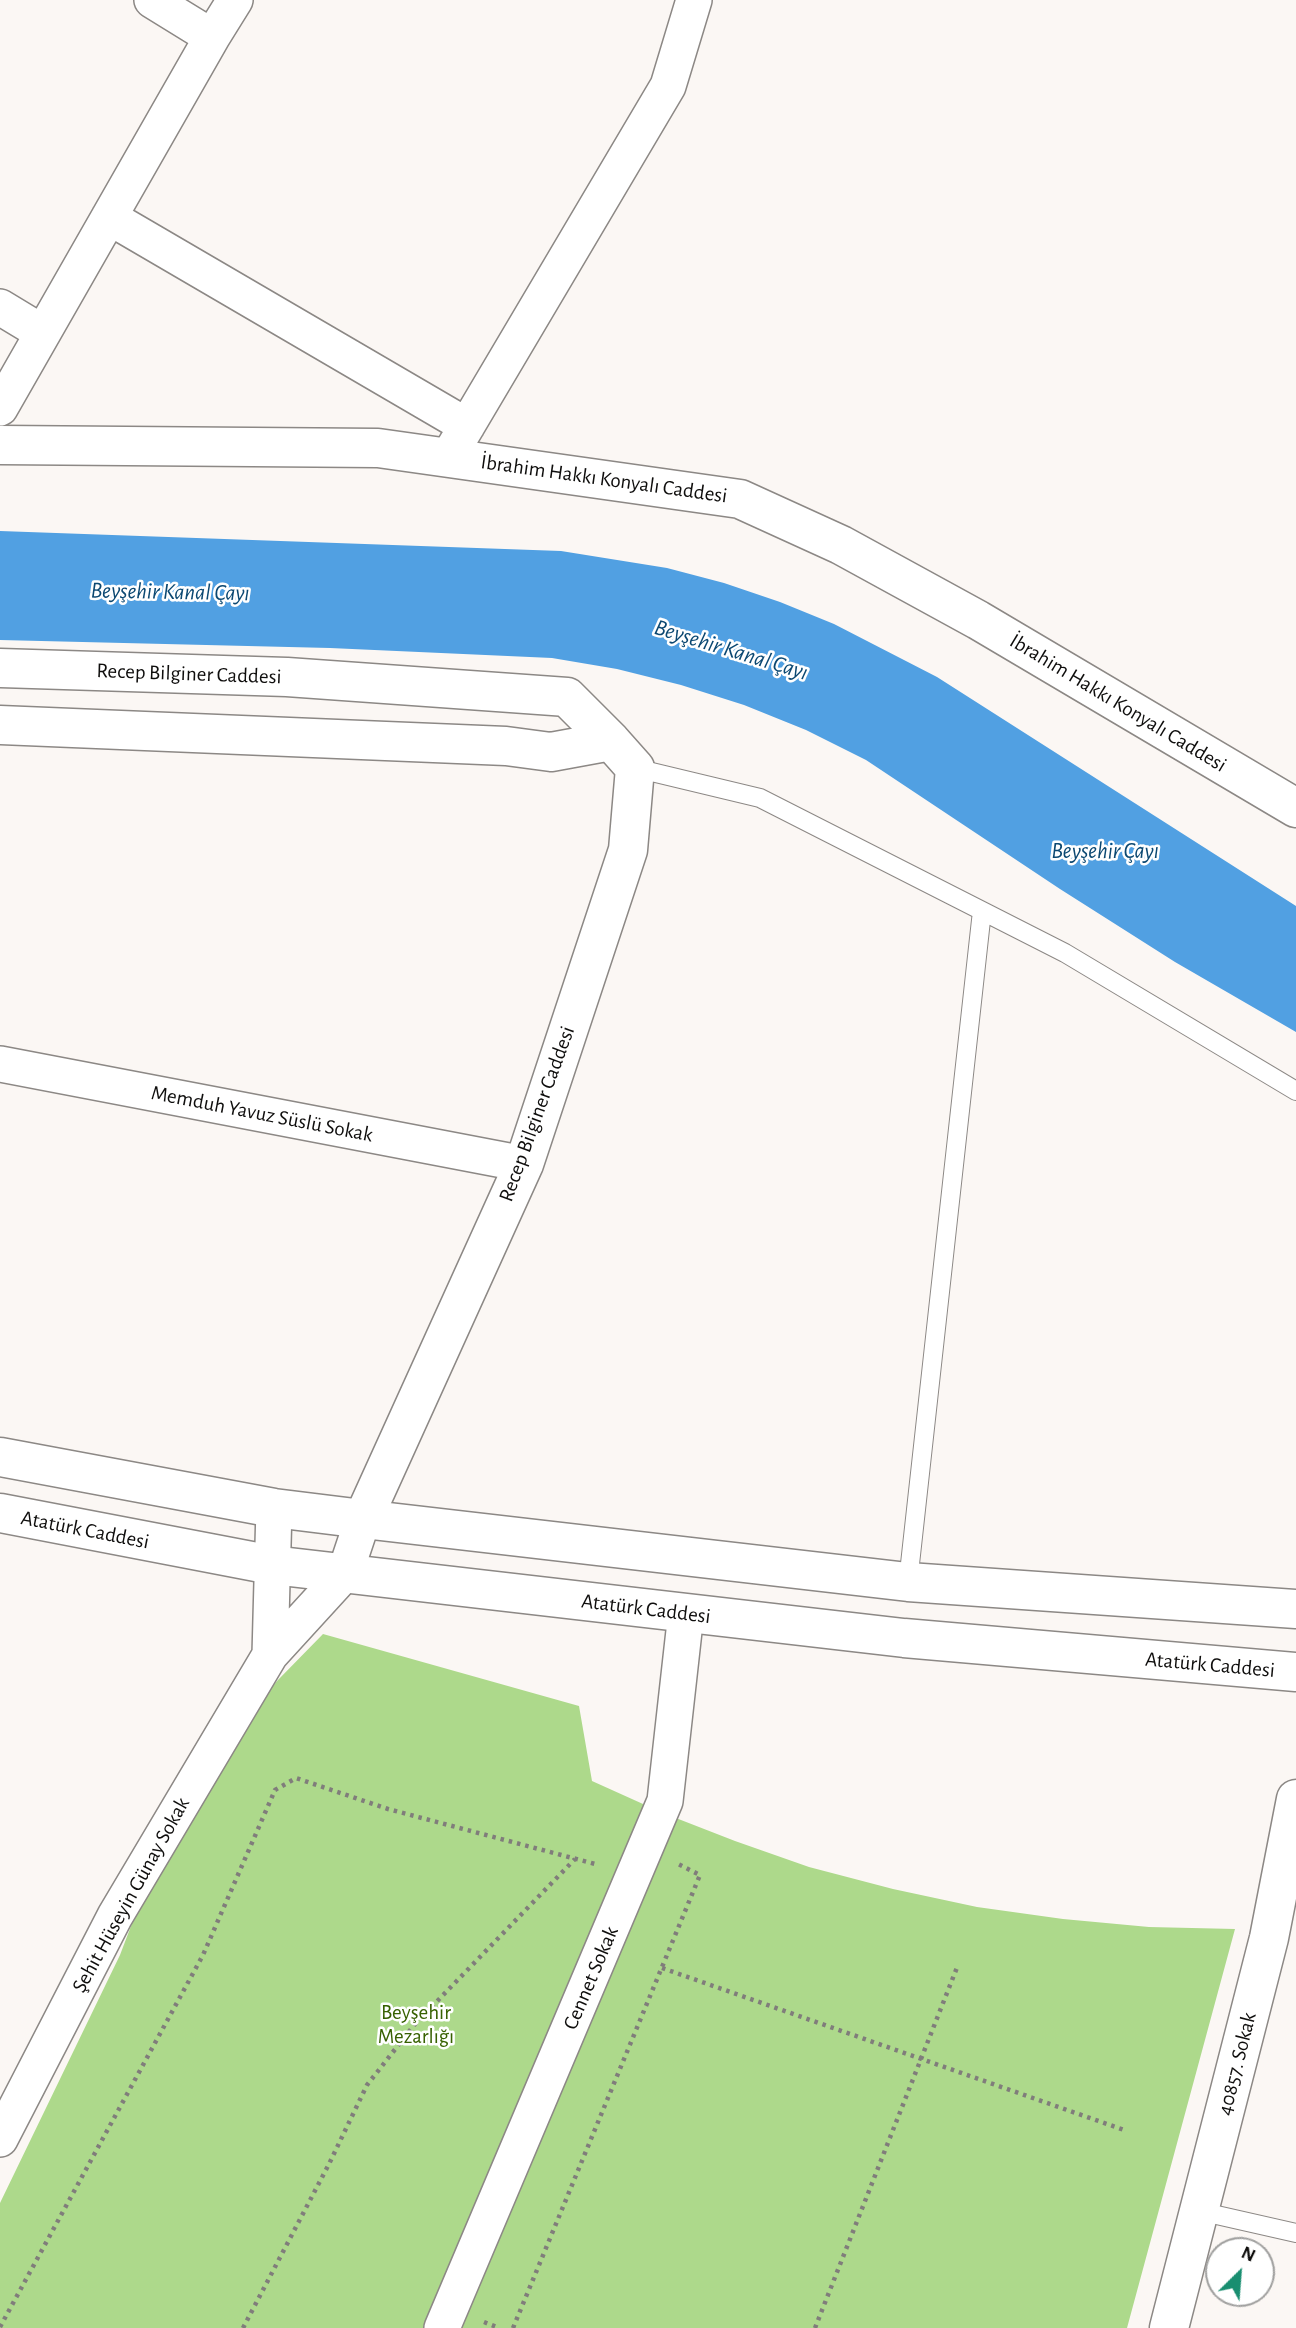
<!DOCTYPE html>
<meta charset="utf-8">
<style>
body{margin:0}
#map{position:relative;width:1296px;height:2328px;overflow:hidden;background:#fbf7f4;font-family:"Alegreya Sans",sans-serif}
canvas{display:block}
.north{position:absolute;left:1205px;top:2237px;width:70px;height:70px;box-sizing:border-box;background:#fff;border:2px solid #9f9f9e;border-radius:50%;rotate:25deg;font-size:19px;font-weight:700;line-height:28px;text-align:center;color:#0f0e0d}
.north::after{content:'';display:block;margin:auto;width:24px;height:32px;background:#198e70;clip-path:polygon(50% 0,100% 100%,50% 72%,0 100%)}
</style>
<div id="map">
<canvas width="1296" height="2328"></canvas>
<div class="north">N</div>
</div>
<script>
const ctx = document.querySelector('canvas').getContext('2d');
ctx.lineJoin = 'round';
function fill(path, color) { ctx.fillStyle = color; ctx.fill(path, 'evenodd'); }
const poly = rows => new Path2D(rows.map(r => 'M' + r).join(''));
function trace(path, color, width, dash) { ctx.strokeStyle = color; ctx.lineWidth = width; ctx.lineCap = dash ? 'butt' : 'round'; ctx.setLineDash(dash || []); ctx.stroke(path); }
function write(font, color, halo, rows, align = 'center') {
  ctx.font = font + ' "Alegreya Sans",sans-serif'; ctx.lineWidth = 5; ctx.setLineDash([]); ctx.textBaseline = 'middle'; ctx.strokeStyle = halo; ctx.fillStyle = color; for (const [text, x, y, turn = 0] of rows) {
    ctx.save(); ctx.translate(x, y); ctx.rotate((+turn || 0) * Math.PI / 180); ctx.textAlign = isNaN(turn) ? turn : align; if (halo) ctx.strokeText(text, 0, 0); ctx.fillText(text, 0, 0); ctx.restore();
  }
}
fill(poly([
 [323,1634,579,1706,592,1781,663,1813,735,1841,809,1867,893,1889,977,1907,1063,1919,1149,1927,1235,1929,1127,2328,0,2328,0,2203,120,1955,142,1897,236,1732,277,1681]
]), '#add98b');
fill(poly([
 [0,531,561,551,667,568,724,583,780,602,834,624,937,677,1296,906,1296,1032,1175,962,1060,889,866,760,806,730,744,705,681,685,617,669,552,658,330,648,0,640]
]), '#51a0e2');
const service = poly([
 [635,768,760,798,1065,953,1296,1091],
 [908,1582,982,911],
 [1199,2211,1296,2233]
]);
const minor = poly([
 [152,0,212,37],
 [109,217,467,426],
 [0,307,43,333],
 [0,408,212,37,235,0],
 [449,456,668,86,694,0],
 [0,1064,524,1164],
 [270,1655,274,1508],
 [0,2139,115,1916,270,1655,345,1573,363,1519],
 [442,2328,665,1801,686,1613]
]);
const tertiary = poly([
 [0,445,378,448,740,499,841,545,978,620,1296,808],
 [0,668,287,677,567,697,611,741,551,752,506,746,0,725],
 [363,1519,524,1164,628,850,635,768,611,741],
 [1169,2328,1269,1938,1296,1799]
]);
const secondary = poly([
 [0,1457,274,1508,363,1519,908,1582,1296,1609],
 [0,1513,272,1565,904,1638,1296,1672]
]);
trace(service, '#8c8885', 20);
trace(minor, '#8c8885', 38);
trace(tertiary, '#8c8885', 41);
trace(secondary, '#8c8885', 41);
trace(poly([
 [662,1968,1127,2131],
 [484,2322,499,2328],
 [0,2327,203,1955,275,1790,296,1778,388,1809,599,1865],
 [243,2328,329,2164,367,2085,415,2024,575,1859],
 [513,2328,700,1875,678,1864],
 [815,2328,958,1965]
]), '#807d7b', 4.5, [3.5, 5]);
trace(service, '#fff', 18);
trace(minor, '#fff', 35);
trace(tertiary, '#fff', 38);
trace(secondary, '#fff', 38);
write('21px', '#0f0e0d', '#fff', [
 ["İbrahim Hakkı Konyalı Caddesi",604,479,8],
 ["Recep Bilginer Caddesi",189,674,2],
 ["İbrahim Hakkı Konyalı Caddesi",1118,703,31],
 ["Memduh Yavuz Süslü Sokak",262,1114,11],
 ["Recep Bilginer Caddesi",537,1114,-70],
 ["Atatürk Caddesi",85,1530,11],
 ["Atatürk Caddesi",646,1609,7],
 ["Atatürk Caddesi",1210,1665,5],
 ["Şehit Hüseyin Günay Sokak",131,1895,-61],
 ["Cennet Sokak",591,1978,-67],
 ["40857. Sokak",1237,2064,-76]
]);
write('21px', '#376101', '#fff', [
 ["Beyşehir",416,2013],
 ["Mezarlığı",416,2037]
]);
write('italic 23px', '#0b4872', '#fff', [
 ["Beyşehir Kanal Çayı",170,592,1],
 ["Beyşehir Kanal Çayı",731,650,17],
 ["Beyşehir Çayı",1105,851]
]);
</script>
